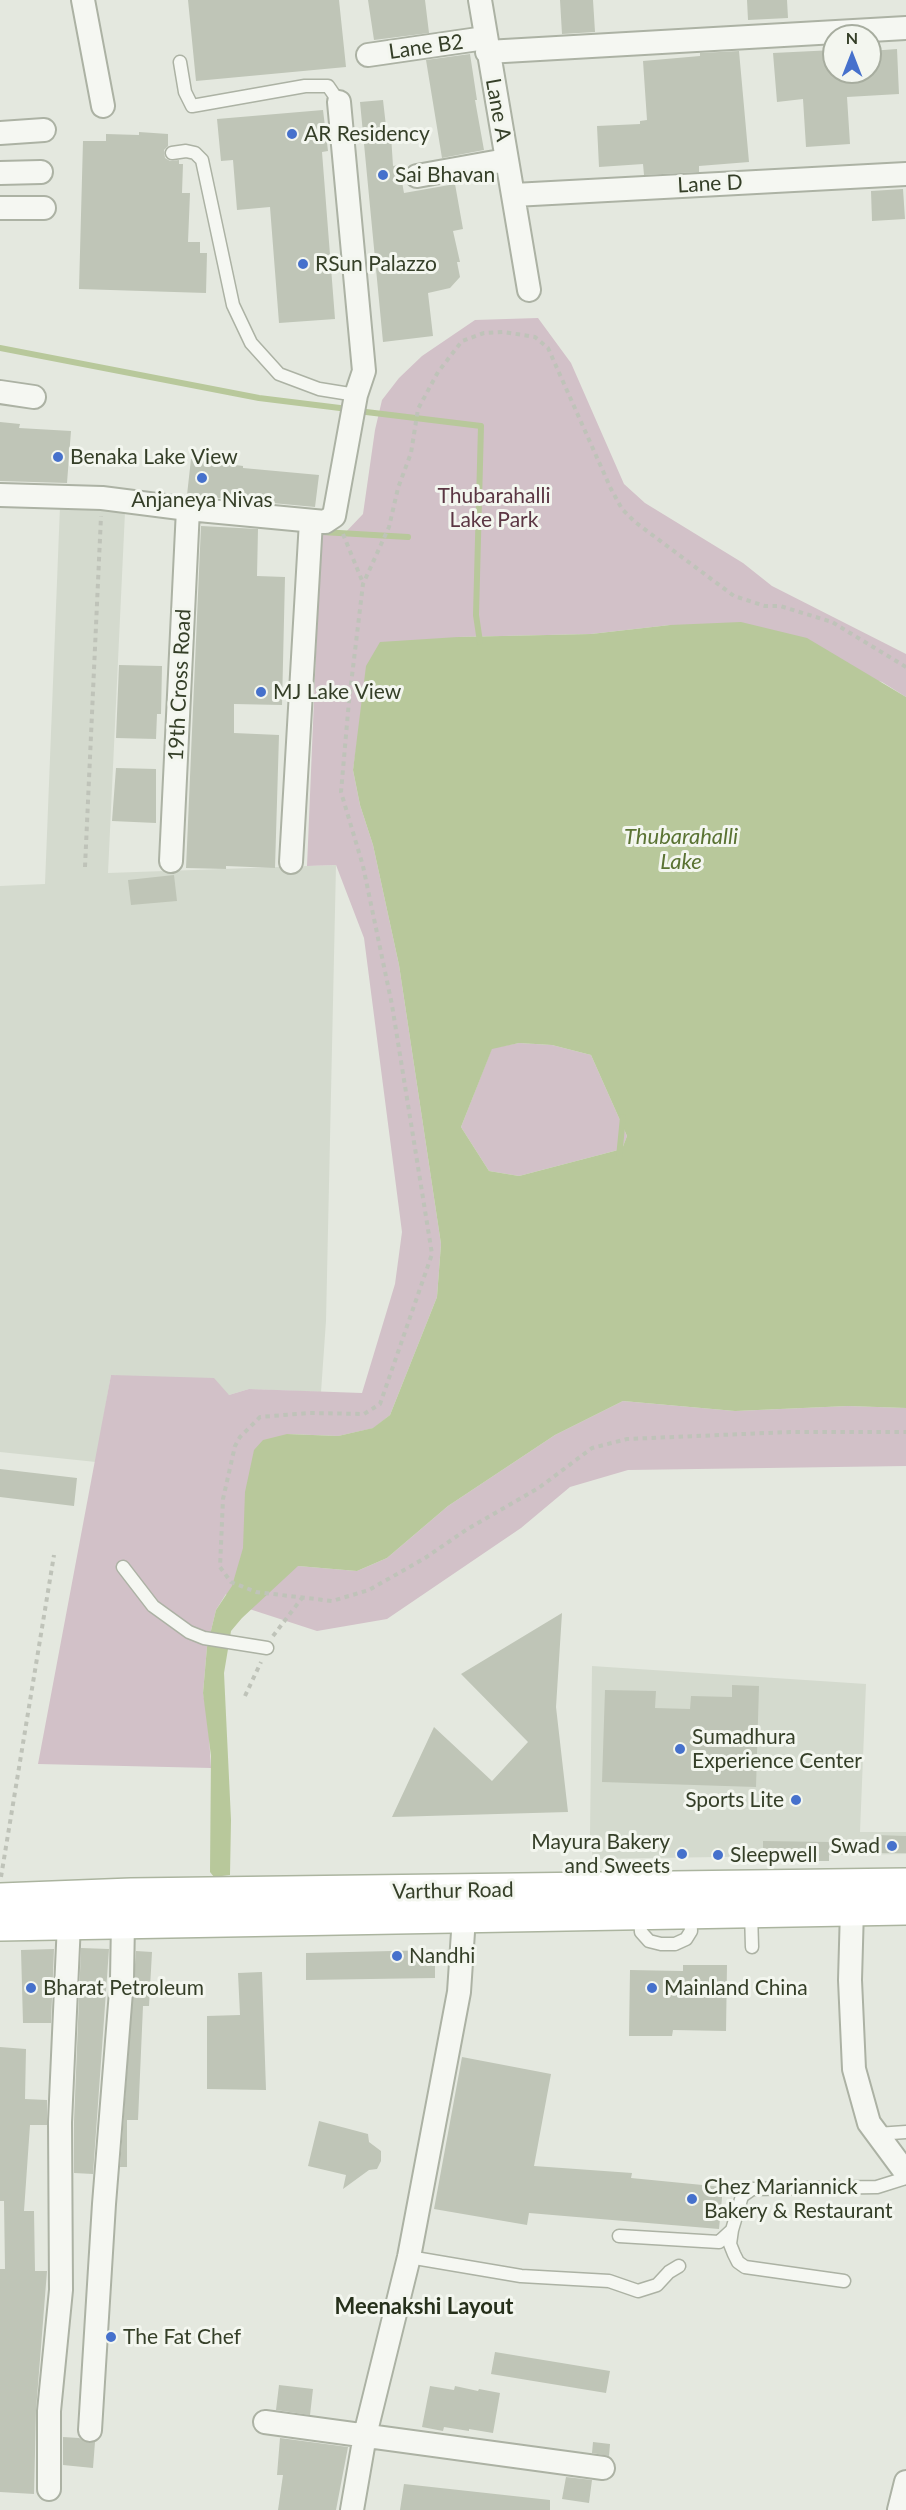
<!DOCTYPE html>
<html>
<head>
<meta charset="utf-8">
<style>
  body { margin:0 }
  #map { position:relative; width:906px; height:2510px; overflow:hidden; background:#e4e8df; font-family:Lato,sans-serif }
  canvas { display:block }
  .north { position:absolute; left:822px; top:24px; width:60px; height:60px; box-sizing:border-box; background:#f3f6ef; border:2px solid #a7ad9f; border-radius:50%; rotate:0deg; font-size:16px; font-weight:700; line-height:24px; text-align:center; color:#353f28 }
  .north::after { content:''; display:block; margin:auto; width:21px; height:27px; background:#4671cc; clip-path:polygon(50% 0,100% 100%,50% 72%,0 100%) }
</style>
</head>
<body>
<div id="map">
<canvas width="906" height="2510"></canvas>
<div class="north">N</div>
</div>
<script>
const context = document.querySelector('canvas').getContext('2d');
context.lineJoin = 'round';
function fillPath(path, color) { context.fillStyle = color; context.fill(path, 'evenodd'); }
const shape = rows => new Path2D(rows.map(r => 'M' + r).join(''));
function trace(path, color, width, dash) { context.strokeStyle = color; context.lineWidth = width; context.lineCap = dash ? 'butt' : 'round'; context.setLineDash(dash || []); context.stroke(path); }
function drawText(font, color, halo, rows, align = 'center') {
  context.font = font + ' Lato,sans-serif'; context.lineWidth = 6; context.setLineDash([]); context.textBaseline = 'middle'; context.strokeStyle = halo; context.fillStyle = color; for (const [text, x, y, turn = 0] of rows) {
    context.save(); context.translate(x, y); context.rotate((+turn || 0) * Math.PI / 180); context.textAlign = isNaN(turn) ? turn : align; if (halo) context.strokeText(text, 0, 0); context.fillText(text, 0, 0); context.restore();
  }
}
fillPath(shape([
  [60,506,125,512,108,873,336,865,326,1321,321,1392,249,1389,229,1395,111,1375,96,1462,0,1452,0,886,45,884],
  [592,1666,866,1684,860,1832,906,1832,906,1854,593,1859,590,1836]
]), '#d4dace');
fillPath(shape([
  [538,318,571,363,624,484,645,503,743,563,772,586,906,654,906,697,882,682,670,625,591,634,458,637,360,723,353,770,360,805,373,845,399,965,441,1244,437,1297,390,1415,374,1428,338,1436,287,1434,298,1566,357,1571,387,1558,448,1506,555,1435,623,1401,735,1411,848,1406,906,1408,906,1466,628,1470,570,1487,521,1528,387,1619,317,1631,237,1605,226,1594,216,1610,207,1647,203,1693,208,1719,211,1768,38,1764,111,1375,214,1378,229,1395,249,1389,362,1393,395,1284,402,1232,364,938,336,865,307,866,321,534,343,535,363,514,375,430,382,400,399,378,422,356,475,320],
  [519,1043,552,1045,591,1055,627,1136,622,1149,519,1176,489,1171,461,1127,492,1048]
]), '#d2c1c8');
fillPath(shape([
  [741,622,807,638,906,697,906,1408,848,1406,735,1411,623,1401,555,1435,448,1506,387,1558,357,1571,298,1566,242,1618,231,1631,224,1673,231,1820,230,1875,214,1877,210,1872,211,1756,203,1693,207,1647,216,1610,232,1586,243,1548,245,1492,254,1450,263,1440,287,1434,338,1436,373,1428,390,1415,437,1297,441,1244,399,965,373,845,360,805,353,770,366,666,380,642,458,637,591,634,670,625],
  [519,1043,552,1045,591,1055,627,1136,622,1149,519,1176,489,1171,461,1127,492,1049]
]), '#b8c89b');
trace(shape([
  [0,348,259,398,348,409],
  [358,411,481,426,476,615,480,642],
  [322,532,408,537],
  [619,1157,623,1117]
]), '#b8c89b', 6);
fillPath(shape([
  [188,0,339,0,346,67,196,81],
  [368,0,425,0,429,33,374,40],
  [560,0,593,0,595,32,562,34],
  [747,0,787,0,788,18,748,20],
  [897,49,899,94,847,97,850,144,806,147,803,99,777,102,773,53,834,50,834,72,870,72,870,51],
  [739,51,749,162,699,166,699,172,644,175,643,164,599,167,597,126,640,124,640,121,647,120,643,61,700,56,700,53],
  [470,54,477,100,475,100,484,150,442,158,426,60],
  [383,100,387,135,391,135,393,166,399,165,404,193,455,184,463,229,453,231,460,262,457,262,460,277,450,288,428,293,433,336,383,342,360,102],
  [323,110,328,151,322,152,335,319,279,323,270,207,237,210,233,160,221,161,217,119],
  [139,132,168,134,168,146,164,150,165,158,170,161,179,160,179,164,183,164,182,193,190,193,188,242,200,242,200,253,207,253,206,293,79,289,83,141,106,141,106,134,139,135],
  [903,189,905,219,872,221,871,191],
  [0,422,20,424,19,428,71,431,67,483,0,481],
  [191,459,243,466,243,468,319,475,315,507,187,495],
  [201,526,258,529,257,576,285,577,282,705,234,704,234,733,279,735,275,868,226,866,226,869,186,868],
  [119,665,162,666,161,714,157,714,156,739,116,738],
  [116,768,156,769,156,823,112,821],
  [174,875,177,901,131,905,128,880],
  [0,1469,77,1478,74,1506,0,1497],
  [562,1613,556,1707,568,1812,392,1817,434,1727,492,1781,528,1742,461,1674],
  [732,1685,759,1686,756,1787,602,1782,605,1690,656,1691,655,1708,690,1709,691,1696,732,1697],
  [876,1835,906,1836,906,1853,876,1853],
  [763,1841,829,1842,829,1861,763,1861],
  [81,1948,109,1949,93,2174,74,2173,74,2122],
  [54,1949,51,2023,23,2023,21,1950],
  [435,1950,435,1978,306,1980,306,1953],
  [136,1951,152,1952,149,2006,143,2006,138,2120,127,2120,127,2167,120,2167],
  [683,1965,727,1965,726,2031,673,2030,672,2036,629,2036,630,1970,683,1971],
  [262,1972,266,2090,207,2089,207,2016,240,2015,238,1973],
  [0,2047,26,2049,25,2099,47,2100,47,2125,30,2125,24,2211,34,2211,35,2271,47,2271,36,2410,34,2494,0,2492,0,2269,5,2269,4,2201,0,2201],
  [462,2057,551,2074,534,2166,632,2173,631,2178,723,2187,719,2229,529,2213,527,2225,434,2209],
  [319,2121,368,2134,369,2142,381,2151,381,2161,377,2169,369,2170,343,2189,346,2175,308,2166],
  [495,2352,610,2371,606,2393,491,2374],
  [279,2385,313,2389,310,2415,276,2410],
  [430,2386,454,2390,455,2386,478,2391,479,2389,500,2393,493,2433,469,2429,469,2431,444,2427,443,2431,422,2427],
  [63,2437,79,2438,89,2443,95,2442,93,2468,63,2465],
  [280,2438,348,2447,336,2510,278,2510,283,2475,277,2475],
  [593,2442,610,2444,609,2456,592,2453],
  [566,2477,592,2480,589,2503,562,2499],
  [404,2484,550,2500,550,2510,400,2510]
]), '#bfc5b7');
const service = shape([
  [180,62,185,92,192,106,305,86,328,86,339,102],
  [172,153,186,151,195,153,202,160,233,305,251,343,279,374,319,389,356,395],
  [123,1567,153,1606,189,1632,204,1638,267,1648],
  [751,1912,752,1947],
  [640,1915,641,1932,649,1941,661,1944,675,1944,686,1939,691,1931,690,1914],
  [877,2134,906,2132],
  [732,2230,730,2244,734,2254,738,2262,745,2267,844,2281],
  [619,2236,719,2242,732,2230,742,2196,752,2189,877,2187,906,2178],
  [409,2257,521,2276,609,2281,638,2291,657,2285,669,2272,679,2266]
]);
const minor = shape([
  [83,0,103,106],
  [480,0,529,290],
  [487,52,906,28],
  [368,55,485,38],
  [0,133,44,130],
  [0,173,41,172],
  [417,176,506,160],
  [514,195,906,174],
  [0,208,44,208],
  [0,392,34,397],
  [0,495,102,498,188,509,325,522,334,516,356,395,364,371,339,102],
  [171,861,188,509],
  [291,862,311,521],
  [852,1909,850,1980,854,2069,869,2123,906,2173],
  [265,2422,603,2468],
  [90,2430,104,2204,122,1979,123,1922],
  [49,2489,49,2411,61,2290,60,2122,69,1923],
  [352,2510,365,2435,409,2257,459,1992,465,1902],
  [899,2510,906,2482]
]);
const primary = shape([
  [0,1900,131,1895,906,1885],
  [0,1924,906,1908]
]);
trace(service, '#acb2a4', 15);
trace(minor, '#acb2a4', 26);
trace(primary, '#abb49f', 36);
trace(shape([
  [343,534,363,583],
  [906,667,832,622,780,606,765,606,734,596,635,522,622,509,611,489,548,348,535,337,504,332,484,333,462,341,438,372,418,409,411,453,398,488,389,527,363,584,349,701,341,792,363,866,392,1005,432,1254,380,1404,364,1414,309,1413,260,1417,240,1437,235,1446,223,1499,220,1567,231,1582,256,1592,332,1601,369,1590,425,1558,466,1530,540,1487,592,1448,627,1439,790,1432,906,1432],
  [85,867,101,516],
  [273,1636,302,1598],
  [245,1696,261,1662],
  [1,1877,54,1555]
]), '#bfc3b9', 4, [4.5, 4.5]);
trace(service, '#f5f7f2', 12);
trace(minor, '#f5f7f2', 22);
trace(primary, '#fff', 33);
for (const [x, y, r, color] of [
  [292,134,6,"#4671cc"],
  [383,175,6,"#4671cc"],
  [303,264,6,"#4671cc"],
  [58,457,6,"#4671cc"],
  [202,478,6,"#4671cc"],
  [261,692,6,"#4671cc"],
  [680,1749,6,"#4671cc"],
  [796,1800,6,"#4671cc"],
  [892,1846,6,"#4671cc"],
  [682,1854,6,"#4671cc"],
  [718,1855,6,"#4671cc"],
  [397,1956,6,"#4671cc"],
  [31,1988,6,"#4671cc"],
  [652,1988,6,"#4671cc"],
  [692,2199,6,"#4671cc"],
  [111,2337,6,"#4671cc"]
]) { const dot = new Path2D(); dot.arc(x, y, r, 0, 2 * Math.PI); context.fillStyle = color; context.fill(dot); trace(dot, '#f3f6ef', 2); }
drawText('21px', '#353f28', '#f3f6ef', [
  ["Lane B2",426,47,-8],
  ["Lane A",498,110,80],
  ["Lane D",710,184,-3],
  ["19th Cross Road",180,685,-87],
  ["Varthur Road",453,1891,-1]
]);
drawText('21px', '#353f28', '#f3f6ef', [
  ["AR Residency",304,134],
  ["Sai Bhavan",395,175],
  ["RSun Palazzo",315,264],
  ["Benaka Lake View",70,457],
  ["Anjaneya Nivas",202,500,"center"],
  ["MJ Lake View",273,692],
  ["Sumadhura",692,1737],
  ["Experience Center",692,1761],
  ["Sports Lite",784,1800,"right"],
  ["Mayura Bakery",670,1842,"right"],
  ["and Sweets",670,1866,"right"],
  ["Swad",880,1846,"right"],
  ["Sleepwell",730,1855],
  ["Nandhi",409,1956],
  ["Bharat Petroleum",43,1988],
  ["Mainland China",664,1988],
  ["Chez Mariannick",704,2187],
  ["Bakery & Restaurant",704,2211],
  ["The Fat Chef",123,2337]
], 'left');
drawText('21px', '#5b3643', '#f3f6ef', [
  ["Thubarahalli",494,496],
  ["Lake Park",494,520]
]);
drawText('italic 22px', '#5a7333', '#f3f6ef', [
  ["Thubarahalli",681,837],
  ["Lake",681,862]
]);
drawText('bold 22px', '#26301b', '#f3f6ef', [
  ["Meenakshi Layout",424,2307]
]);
</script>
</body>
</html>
